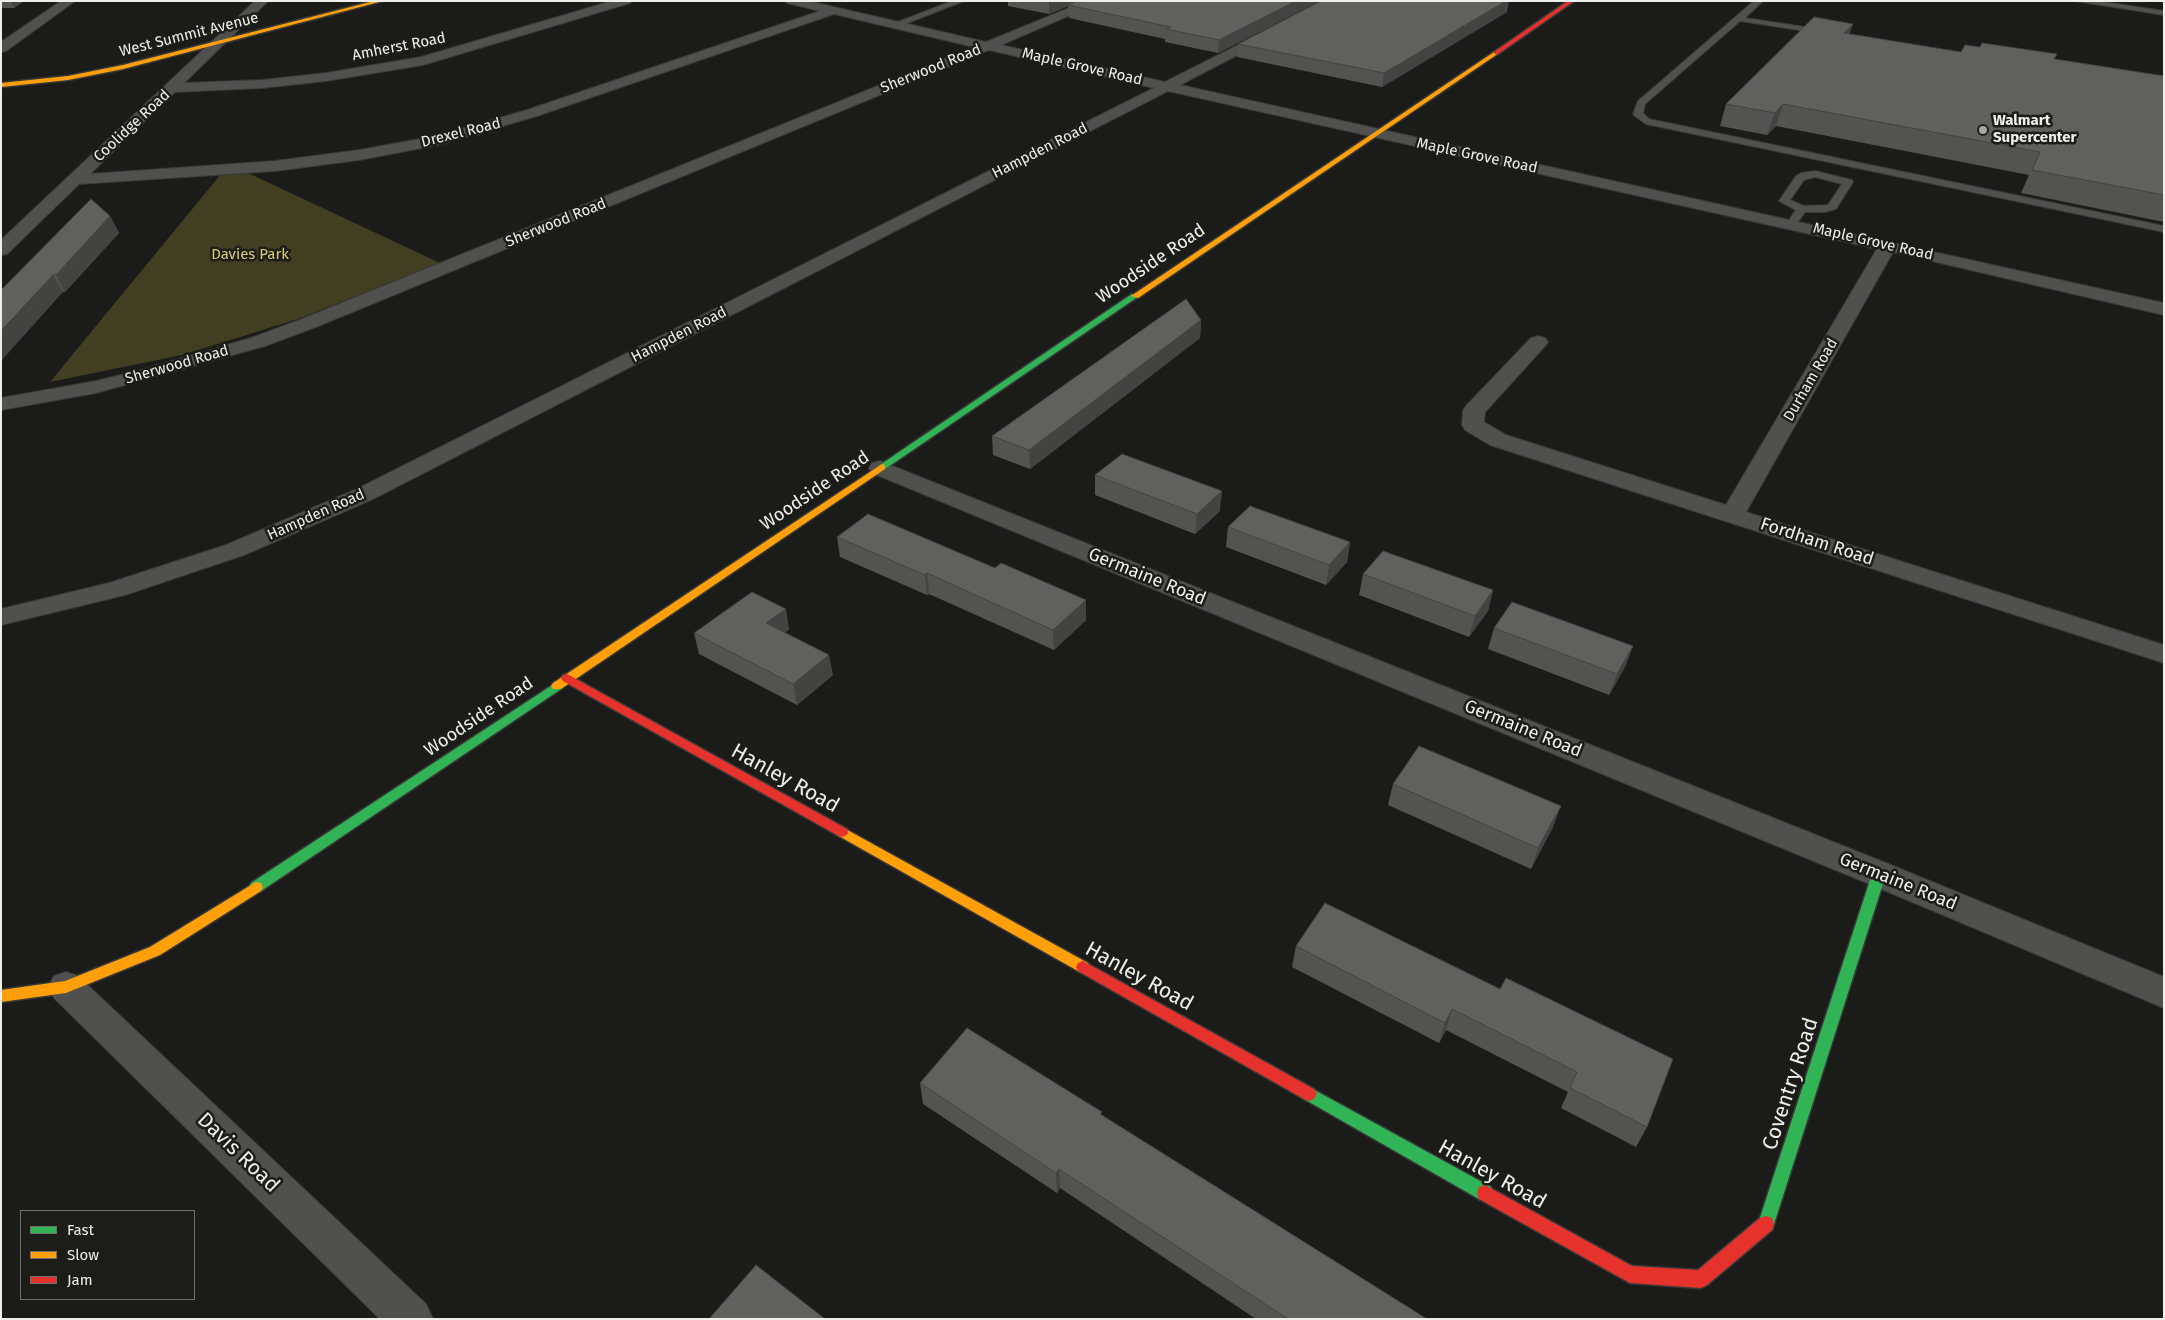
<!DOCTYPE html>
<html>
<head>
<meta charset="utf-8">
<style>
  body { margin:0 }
  #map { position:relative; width:2165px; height:1320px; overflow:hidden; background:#1b1b19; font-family:"Fira Sans",sans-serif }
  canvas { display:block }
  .frame { position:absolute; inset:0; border:2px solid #efefed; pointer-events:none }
  .legend { position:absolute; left:20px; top:1210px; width:175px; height:90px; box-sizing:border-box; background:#1c1c18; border:1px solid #70706d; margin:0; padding:6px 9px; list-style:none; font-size:15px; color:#efefed }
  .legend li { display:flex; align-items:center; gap:10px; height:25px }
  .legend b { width:25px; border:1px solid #70706d }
</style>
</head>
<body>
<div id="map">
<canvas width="2165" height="1320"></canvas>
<div class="frame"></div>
<ul class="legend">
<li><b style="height:6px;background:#30b455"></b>Fast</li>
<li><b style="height:6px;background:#ff9f0a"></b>Slow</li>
<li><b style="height:6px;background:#e5322d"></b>Jam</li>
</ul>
</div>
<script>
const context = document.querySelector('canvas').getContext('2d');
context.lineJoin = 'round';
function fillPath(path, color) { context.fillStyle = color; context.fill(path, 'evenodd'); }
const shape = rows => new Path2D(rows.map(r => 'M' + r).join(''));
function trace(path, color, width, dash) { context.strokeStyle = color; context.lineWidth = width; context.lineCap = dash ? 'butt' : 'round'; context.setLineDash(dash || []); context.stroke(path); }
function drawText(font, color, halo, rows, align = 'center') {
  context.font = font + ' "Fira Sans",sans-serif'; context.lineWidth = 5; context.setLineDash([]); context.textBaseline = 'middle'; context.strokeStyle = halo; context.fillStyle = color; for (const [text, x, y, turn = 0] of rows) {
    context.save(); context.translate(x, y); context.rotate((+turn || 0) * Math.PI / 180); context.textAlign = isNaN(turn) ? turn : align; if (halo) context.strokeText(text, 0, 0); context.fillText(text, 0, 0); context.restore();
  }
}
fillPath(shape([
  [248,173,440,263,298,319,182,355,50,382,221,174]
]), '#413e22');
const lane = shape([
  [952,1,964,1,897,27,890,25,952,1],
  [1754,1,1763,1,1745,18,1825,30,1829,32,1825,34,1740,21,1645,104,1643,113,1649,119,2164,226,2164,232,1646,124,1635,116,1633,114,1638,101,1754,1],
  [2075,1,2097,1,2164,11,2164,15,2075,1],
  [1815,171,1852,180,1853,182,1836,209,1825,212,1805,212,1795,226,1787,226,1786,224,1796,210,1779,201,1796,176,1801,173,1815,171],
  [1815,177,1842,184,1828,205,1804,206,1790,200,1804,180,1815,177]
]);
const street = shape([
  [61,1,75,1,6,51,1,52,1,42,61,1],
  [255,1,268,1,184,83,262,80,326,73,421,57,612,1,632,1,630,3,423,65,326,81,262,88,175,92,90,174,275,161,359,150,436,136,527,110,820,11,787,3,785,1,808,1,986,42,1086,1,1103,1,1001,45,1165,82,1325,1,1341,1,1180,85,2164,303,2164,315,1893,252,1746,512,2164,645,2164,663,1490,445,1465,430,1462,425,1463,411,1466,406,1531,338,1538,336,1545,338,1548,342,1545,346,1485,412,1484,422,1506,435,1726,505,1877,249,1168,91,373,499,244,555,125,595,1,625,1,609,109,583,226,545,357,489,1154,88,989,50,316,327,265,346,96,393,1,410,1,398,96,381,137,371,251,338,302,319,974,47,834,14,537,116,438,145,359,160,275,171,79,184,7,254,1,255,1,240,255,1],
  [880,461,1891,865,2164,977,2164,1008,1867,883,872,473,869,468,872,463,880,461],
  [66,972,78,976,426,1304,433,1319,380,1319,54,998,48,987,54,976,66,972]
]);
const fast = shape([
  [1132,294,1139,296,885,469,882,470,877,467,1132,294],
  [557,682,563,686,561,689,261,891,256,892,251,891,249,887,251,883,557,682],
  [1879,869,1884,870,1886,874,1774,1224,1772,1230,1766,1232,1760,1230,1758,1224,1872,874,1874,870,1879,869],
  [1309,1087,1491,1187,1493,1193,1491,1199,1485,1201,1479,1199,1304,1099,1301,1094,1304,1089,1309,1087]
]);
const slow = shape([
  [374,1,383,1,123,69,68,80,1,87,1,83,68,76,123,65,374,1],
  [1494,52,1499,53,1138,298,1131,296,1494,52],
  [882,464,885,465,885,469,561,689,553,689,551,686,553,683,882,464],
  [842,827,1088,963,1090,967,1088,971,1083,973,1078,971,837,835,836,832,837,829,842,827],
  [256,882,261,883,263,887,261,891,160,955,66,993,1,1002,1,990,65,981,150,947,256,882]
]);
const jam = shape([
  [1568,1,1574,1,1498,54,1494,54,1494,52,1568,1],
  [567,674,847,829,848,832,847,835,842,837,837,835,563,681,561,678,563,675,567,674],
  [1083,961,1314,1089,1317,1094,1314,1099,1309,1101,1304,1099,1078,971,1076,967,1078,963,1083,961],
  [1485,1185,1632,1266,1698,1270,1760,1218,1766,1216,1772,1218,1774,1224,1772,1230,1707,1285,1701,1288,1630,1283,1479,1199,1477,1193,1479,1187,1485,1185]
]);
trace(lane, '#393937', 2);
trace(street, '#393937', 2);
trace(fast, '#393937', 3);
trace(slow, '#393937', 3);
trace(jam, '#393937', 3);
fillPath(lane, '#50504f');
fillPath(street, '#50504f');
fillPath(fast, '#30b455');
fillPath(slow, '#ff9f0a');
fillPath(jam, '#e5322d');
fillPath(shape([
  [1,1,24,1,14,8,1,8],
  [1008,1,1320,1,1218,53,1165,42,1165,39,1069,18,1068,6,1049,14,1008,6],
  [1507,12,1382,87,1237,57,1238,44],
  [1853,24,1849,34,1961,52,2055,59,2164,76,2164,222,2021,193,2029,175,1776,126,1767,135,1720,126,1726,104],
  [110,216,119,233,65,292,1,290],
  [1201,320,1200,338,1030,469,993,455,992,436],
  [1095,475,1220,511,1195,534,1095,495],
  [1228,527,1350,542,1347,562,1326,585,1226,547],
  [837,537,995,568,1086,600,1086,620,1054,650,929,594,927,595,840,557],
  [1363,574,1493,590,1488,611,1469,637,1359,595],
  [1494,628,1633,646,1625,667,1609,695,1488,649],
  [789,629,785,633,833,675,797,705,699,654,694,633],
  [1393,784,1553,827,1531,869,1388,805],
  [1296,946,1500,989,1647,1127,1636,1147,1561,1108,1568,1092,1446,1030,1439,1043,1292,967],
  [920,1083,1102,1115,1427,1319,1256,1319,1060,1188,1057,1193,923,1104]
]), '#535351');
fillPath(shape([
  [11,1,24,1,14,8],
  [1049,1,1080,1,1068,5,1068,6,1049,14],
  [1296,1,1320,1,1218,53,1219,40],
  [1506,1,1509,1,1507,12,1382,87,1384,73],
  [1853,24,1846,43,1844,33],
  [1783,104,1776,126,1767,135,1775,113],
  [110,216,119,233,65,292,56,275],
  [53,275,63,292,1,361,1,331],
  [1201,320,1200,338,1030,469,1029,450],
  [1222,491,1220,511,1195,534,1197,514],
  [1350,542,1347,562,1326,585,1329,565],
  [927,573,929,594,927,595,925,575],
  [1493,590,1488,611,1469,637,1475,616],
  [1086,600,1086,620,1054,650,1053,630],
  [786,609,789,629,770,644,766,623],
  [1633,646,1625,667,1609,695,1617,674],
  [829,655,833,675,797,705,793,684],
  [1561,806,1553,827,1531,869,1538,848],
  [1452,1009,1446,1030,1439,1043,1445,1023],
  [1059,1169,1060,1188,1057,1193,1056,1173]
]), '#434342');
const building = shape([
  [1077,1,1296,1,1219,40,1166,29,1171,27,1068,5,1077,1],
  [1321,1,1506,1,1384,73,1238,44,1321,1],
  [1814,17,1853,24,1844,33,1961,52,1965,45,1980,47,1982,43,2057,54,2054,59,2164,76,2164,195,2032,170,2040,152,1783,104,1775,113,1726,104,1814,17],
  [91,199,110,216,56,275,53,275,1,331,1,290,91,199],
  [1186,299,1201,320,1029,450,992,436,1186,299],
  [1122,454,1222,491,1197,514,1095,475,1122,454],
  [1250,506,1350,542,1329,565,1228,527,1250,506],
  [868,514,995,568,1001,563,1086,600,1053,630,927,573,925,575,837,537,868,514],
  [1383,551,1493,590,1475,616,1363,574,1383,551],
  [752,592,786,609,766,623,829,655,793,684,694,633,752,592],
  [1512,602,1633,646,1617,674,1494,628,1512,602],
  [1419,746,1561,806,1538,848,1393,784,1419,746],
  [1325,903,1500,989,1506,978,1673,1059,1647,1127,1570,1088,1577,1072,1452,1009,1445,1023,1296,946,1325,903],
  [967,1028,1102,1112,1100,1114,1427,1319,1288,1319,1059,1169,1056,1173,920,1083,967,1028],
  [756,1265,825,1319,709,1319,756,1265]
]);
fillPath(building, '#60605e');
trace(building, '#434342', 1);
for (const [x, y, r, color] of [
  [1983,130,5,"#a5a5a3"]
]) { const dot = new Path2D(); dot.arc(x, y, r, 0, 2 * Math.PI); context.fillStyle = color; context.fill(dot); trace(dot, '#1c1c18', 2); }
drawText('15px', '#efefed', '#1c1c18', [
  ["West Summit Avenue",189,35,-14],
  ["Amherst Road",399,47,-11],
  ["Maple Grove Road",1082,67,13],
  ["Sherwood Road",931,69,-22],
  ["Coolidge Road",132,126,-43],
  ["Drexel Road",461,133,-14],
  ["Hampden Road",1040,151,-27],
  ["Maple Grove Road",1477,156,12],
  ["Sherwood Road",556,223,-22],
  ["Maple Grove Road",1873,242,13],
  ["Hampden Road",679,335,-27],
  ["Sherwood Road",177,365,-16],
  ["Durham Road",1811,380,-60],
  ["Hampden Road",316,515,-24]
]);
drawText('bold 15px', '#efefed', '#1c1c18', [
  ["Walmart",1993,121],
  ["Supercenter",1993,138]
], 'left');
drawText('15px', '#d8ce77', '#1c1c18', [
  ["Davies Park",250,255]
]);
drawText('18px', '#efefed', '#1c1c18', [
  ["Woodside Road",1151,264,-34],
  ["Woodside Road",815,491,-34],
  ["Fordham Road",1817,542,18],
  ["Germaine Road",1147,577,22],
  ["Woodside Road",479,717,-34],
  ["Germaine Road",1523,729,22],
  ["Germaine Road",1898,882,22]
]);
drawText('21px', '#efefed', '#1c1c18', [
  ["Hanley Road",785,779,29],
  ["Hanley Road",1139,977,29],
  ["Coventry Road",1791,1084,-72],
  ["Davis Road",238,1153,44],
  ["Hanley Road",1492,1175,29]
]);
</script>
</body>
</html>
